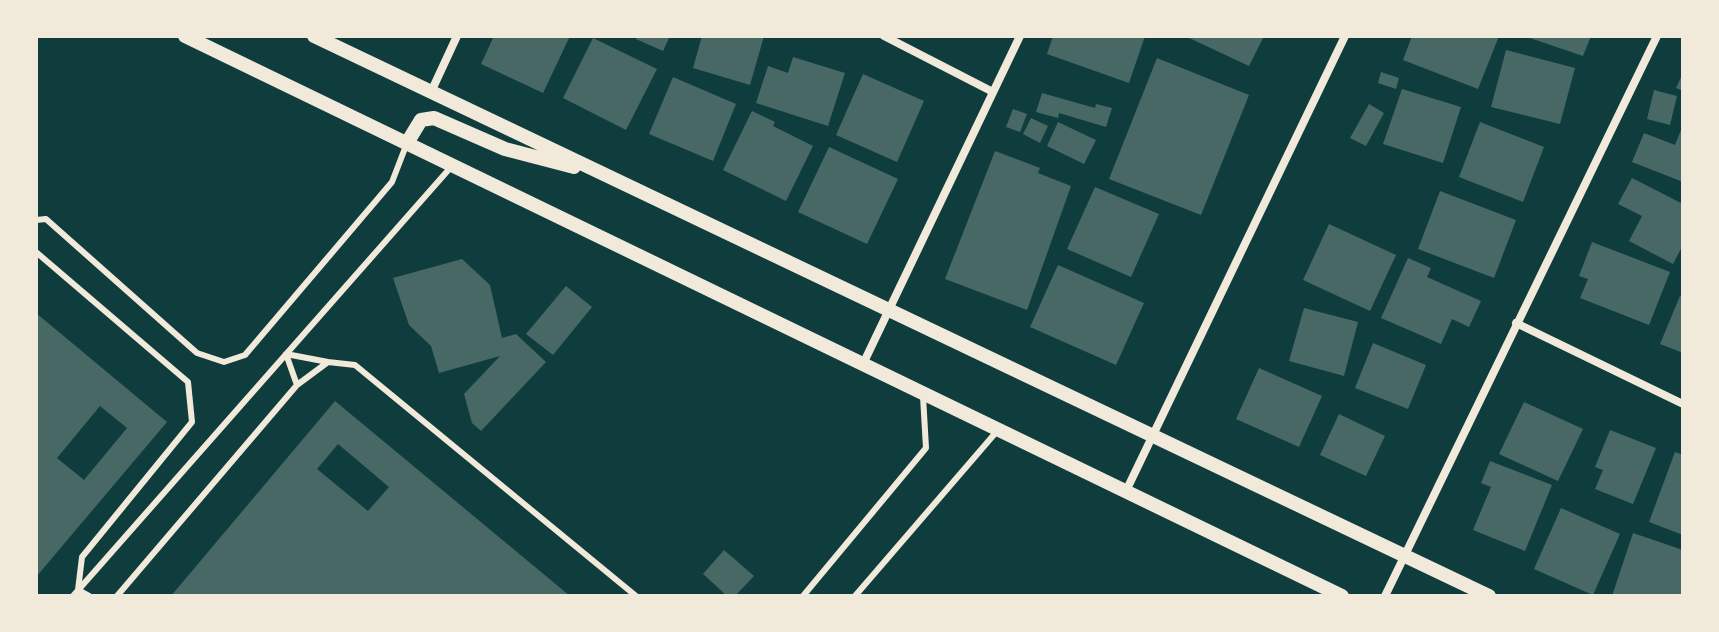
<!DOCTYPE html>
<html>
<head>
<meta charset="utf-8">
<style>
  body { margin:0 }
  #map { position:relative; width:1719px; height:632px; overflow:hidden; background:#0f3d3e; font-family:"Noto Sans",sans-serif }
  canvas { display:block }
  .frame { position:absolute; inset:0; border:38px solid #f1e9da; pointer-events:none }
</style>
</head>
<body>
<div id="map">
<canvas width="1719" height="632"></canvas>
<div class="frame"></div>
</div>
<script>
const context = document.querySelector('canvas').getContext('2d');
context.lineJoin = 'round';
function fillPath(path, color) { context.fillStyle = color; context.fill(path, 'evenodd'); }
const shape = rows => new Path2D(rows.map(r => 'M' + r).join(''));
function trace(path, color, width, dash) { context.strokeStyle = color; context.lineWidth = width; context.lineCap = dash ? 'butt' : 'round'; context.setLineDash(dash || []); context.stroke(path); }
fillPath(shape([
  [494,36,570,36,543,93,481,64],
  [638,36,670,36,663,51,636,39],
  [702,36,764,36,750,85,693,68],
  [1053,36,1145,36,1129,83,1047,54],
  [1185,36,1264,36,1249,66],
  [1412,36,1499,36,1478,89,1403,60],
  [1524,36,1591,36,1583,56],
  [593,38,657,69,626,130,563,98],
  [1506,50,1575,68,1560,124,1491,107],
  [793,57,845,73,828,126,756,103,768,66,788,73],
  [1157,58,1249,95,1201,215,1109,179],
  [1381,72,1399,78,1396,89,1378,83],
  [1683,73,1683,91,1676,88],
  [863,74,924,101,897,162,836,135],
  [673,77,736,104,713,161,649,134],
  [1402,89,1461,107,1443,163,1383,144],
  [1654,90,1677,96,1670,125,1647,119],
  [1042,93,1095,108,1096,104,1112,108,1106,127,1059,113,1058,118,1036,112],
  [1369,104,1384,113,1366,146,1350,138],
  [1013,109,1027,114,1020,132,1006,127],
  [752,111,775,122,773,126,813,146,786,201,723,170],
  [1031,118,1048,126,1040,143,1023,134],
  [1058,122,1096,140,1084,164,1047,146],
  [1480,122,1544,147,1523,202,1459,177],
  [1683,125,1683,182,1632,162,1644,133,1675,145],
  [829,147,898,179,867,244,798,212],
  [995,151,1040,168,1038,173,1071,186,1027,310,945,279],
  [1632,178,1683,204,1683,245,1673,264,1629,241,1642,216,1618,204],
  [1095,187,1159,214,1131,277,1067,249],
  [1440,191,1516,220,1494,278,1418,249],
  [1329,224,1396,255,1370,311,1303,280],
  [1592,242,1670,272,1649,325,1580,298,1588,279,1579,276],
  [1408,258,1431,268,1427,277,1481,301,1469,327,1452,319,1441,344,1381,318],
  [462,259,490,285,502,338,516,334,546,362,481,431,472,423,464,394,500,356,439,373,431,346,409,325,393,278],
  [1058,265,1144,303,1116,365,1030,327],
  [566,286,592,307,553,355,526,334],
  [1680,296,1683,298,1683,353,1660,344],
  [1304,308,1358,322,1344,376,1289,361],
  [36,313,167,422,36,577],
  [100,406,127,428,84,480,57,458],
  [1373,343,1426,365,1408,409,1355,388],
  [1259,368,1322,396,1299,447,1236,419],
  [335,401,570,596,171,596],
  [338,444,389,487,368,511,317,469],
  [1524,402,1583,429,1558,481,1499,454],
  [1339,414,1385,436,1366,476,1320,455],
  [1610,430,1656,448,1633,504,1595,489,1603,470,1595,467],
  [1675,452,1683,455,1683,535,1649,522],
  [1490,461,1552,485,1525,551,1473,530,1491,487,1481,483],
  [1561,508,1620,534,1593,595,1534,569],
  [1633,533,1683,550,1683,596,1612,596],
  [724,550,754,576,735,596,727,596,703,574]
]), '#486865');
trace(shape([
  [36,220,46,219,197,353,224,362,245,355,392,182,407,143],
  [36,252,188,382,192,422,82,557,78,590,89,596],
  [297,385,286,354,328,362],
  [73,596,451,167],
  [117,596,297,385,328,362,355,365,636,596],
  [803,596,926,448,923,396],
  [855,596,998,430]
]), '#f1e9da', 6);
trace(shape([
  [884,36,993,92],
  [431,92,457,36],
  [1516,323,1683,404],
  [863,364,1020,36],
  [1126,491,1345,36],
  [1385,596,1657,36]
]), '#f1e9da', 8);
trace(shape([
  [185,36,1342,596],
  [314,36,1489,596],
  [407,143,421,120,434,118,505,149,574,167]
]), '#f1e9da', 14);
</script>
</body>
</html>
